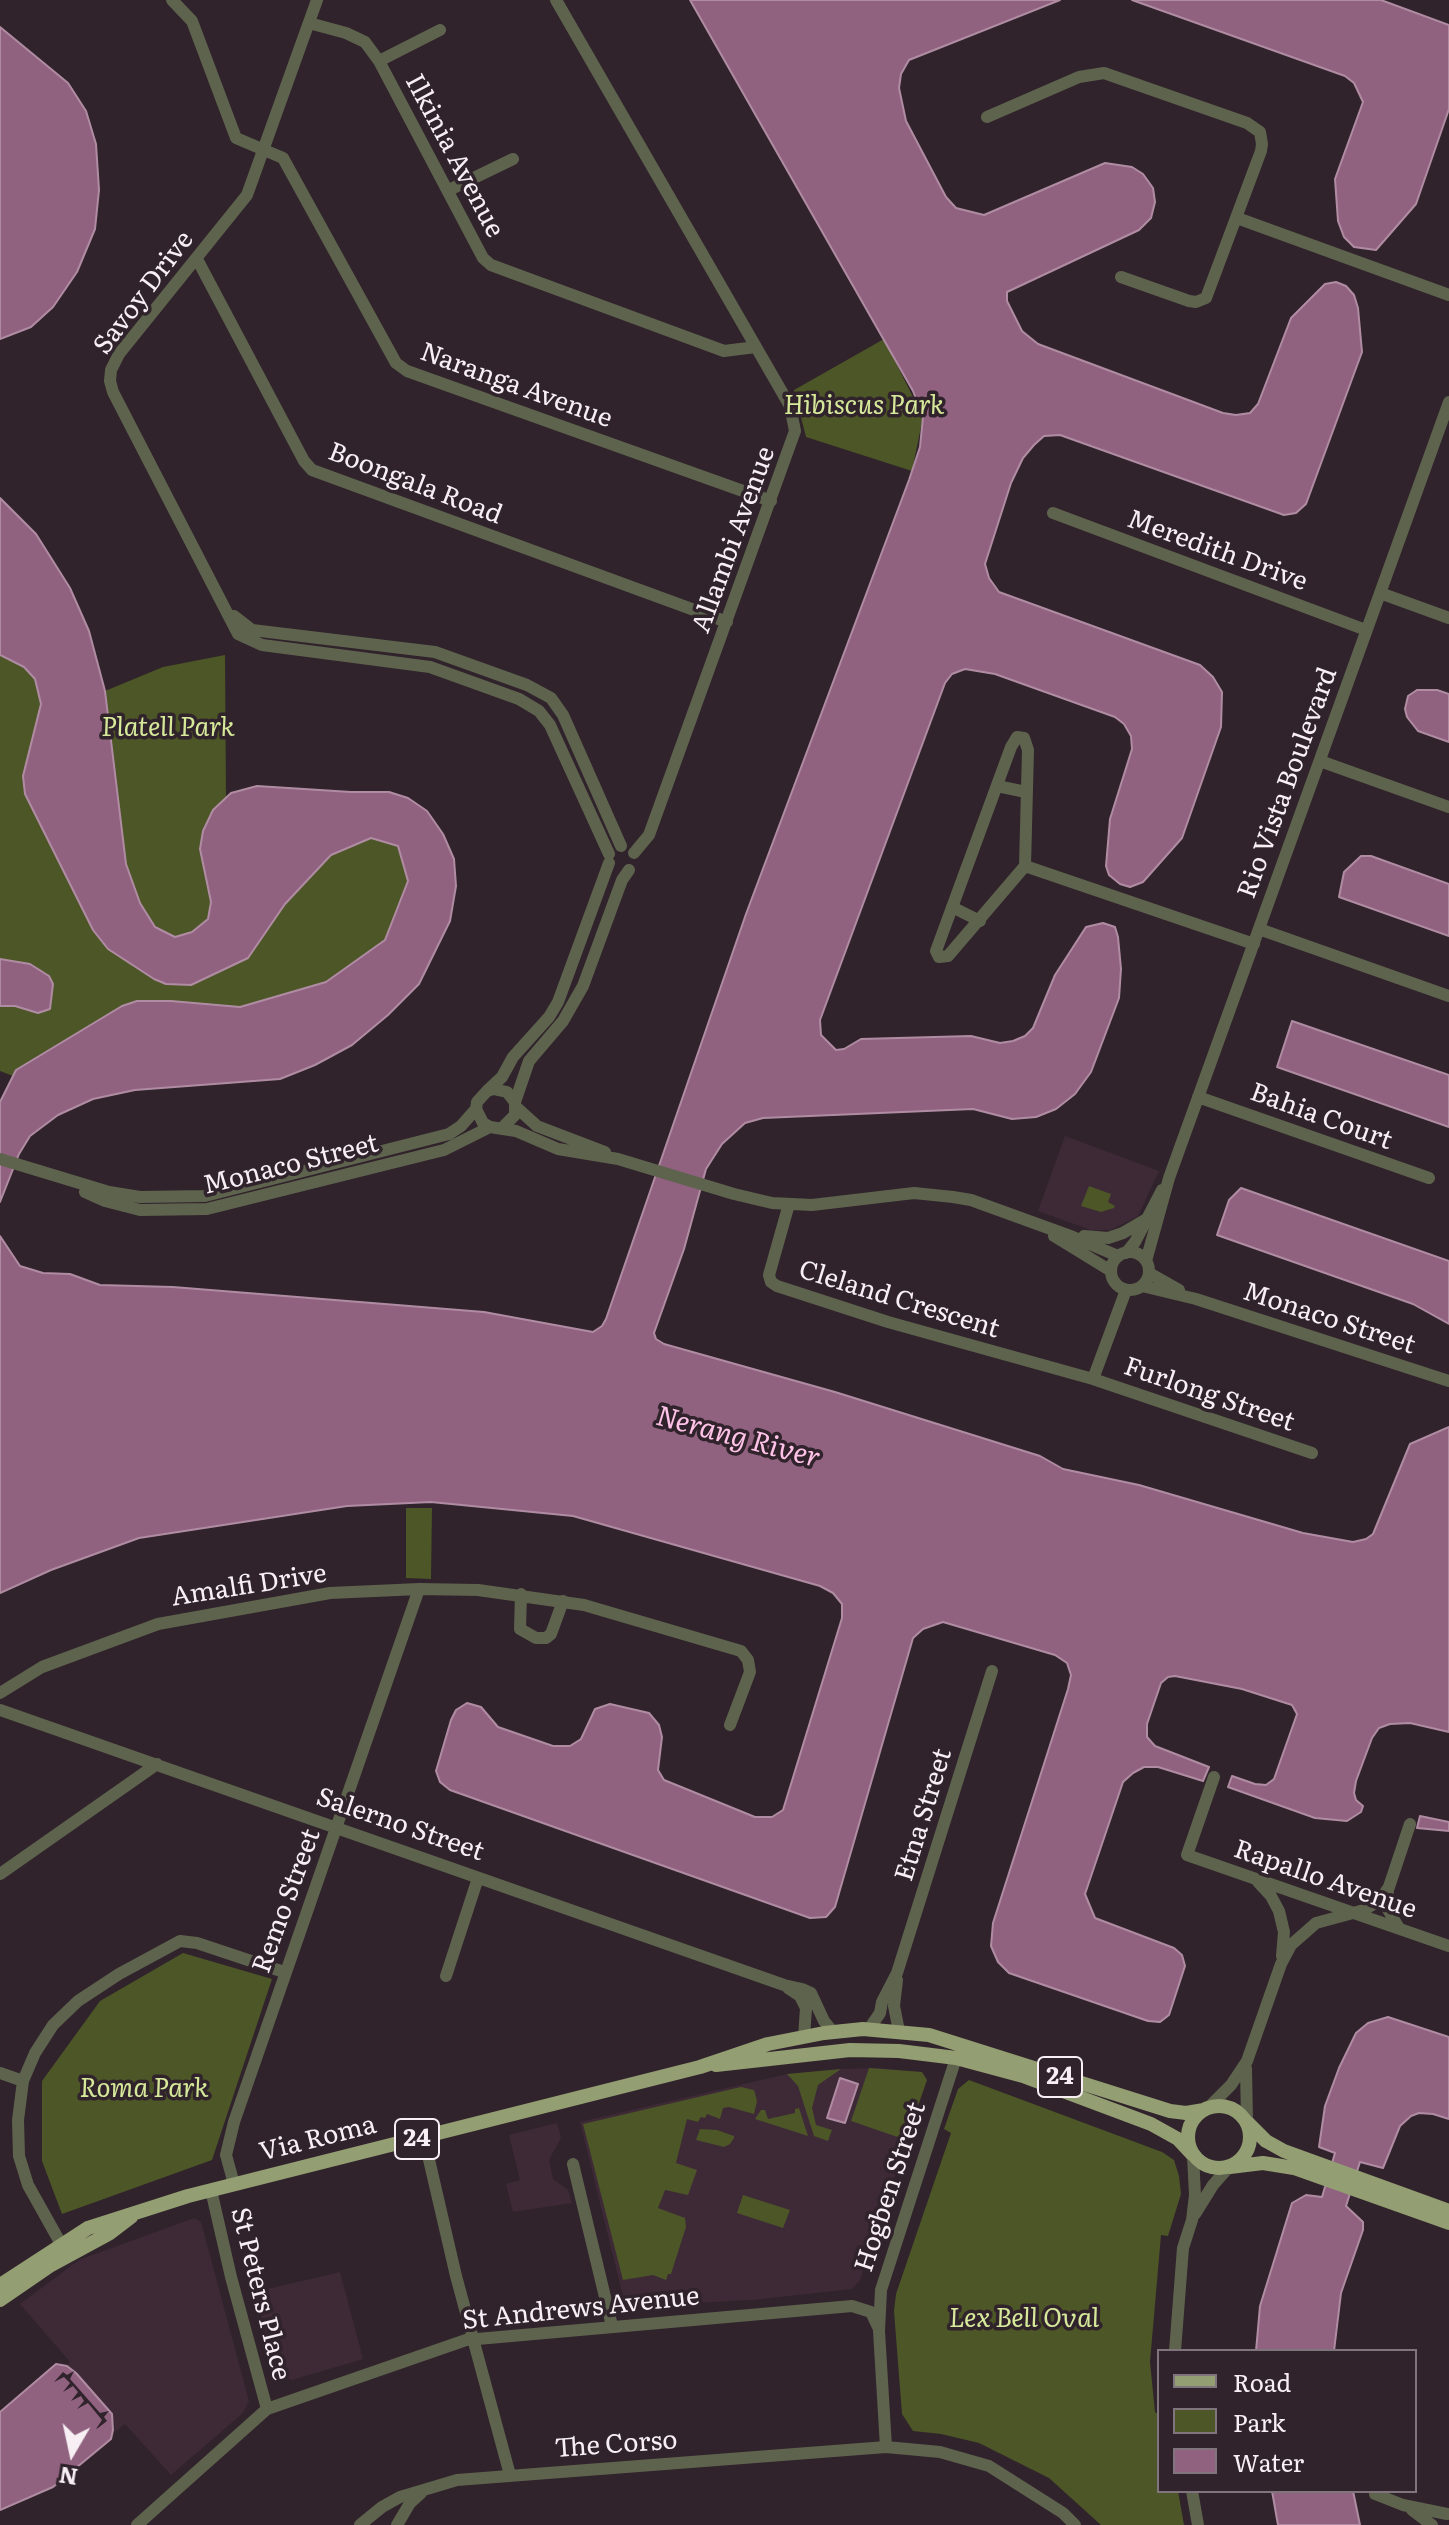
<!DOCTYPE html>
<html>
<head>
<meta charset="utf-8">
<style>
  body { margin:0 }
  #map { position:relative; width:1449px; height:2525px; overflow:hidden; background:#30232b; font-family:Literata,serif }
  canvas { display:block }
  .legend { position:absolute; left:1157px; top:2349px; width:260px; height:144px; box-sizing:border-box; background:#30232b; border:2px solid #80757c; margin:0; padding:10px 14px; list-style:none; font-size:24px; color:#f8eff5 }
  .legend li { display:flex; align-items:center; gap:16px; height:40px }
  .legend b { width:40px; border:2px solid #80757c }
  .north { position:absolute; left:32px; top:2413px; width:80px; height:80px; -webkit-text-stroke:6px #30232b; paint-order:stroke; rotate:189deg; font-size:22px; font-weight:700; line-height:32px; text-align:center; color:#f8eff5 }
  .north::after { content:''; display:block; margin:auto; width:28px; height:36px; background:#f8eff5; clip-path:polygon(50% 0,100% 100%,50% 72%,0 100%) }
</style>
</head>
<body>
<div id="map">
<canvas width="1449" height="2525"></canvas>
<ul class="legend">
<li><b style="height:10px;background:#939e72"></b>Road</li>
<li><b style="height:22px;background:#4c5627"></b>Park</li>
<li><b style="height:22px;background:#916280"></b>Water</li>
</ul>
<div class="north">N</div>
</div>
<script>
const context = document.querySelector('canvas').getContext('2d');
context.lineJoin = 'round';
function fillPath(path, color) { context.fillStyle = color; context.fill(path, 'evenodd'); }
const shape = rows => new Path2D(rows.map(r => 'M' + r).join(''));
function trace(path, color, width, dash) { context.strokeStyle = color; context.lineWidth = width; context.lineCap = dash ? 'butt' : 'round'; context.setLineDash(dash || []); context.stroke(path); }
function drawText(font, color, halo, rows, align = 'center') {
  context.font = font + ' Literata,serif'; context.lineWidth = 7; context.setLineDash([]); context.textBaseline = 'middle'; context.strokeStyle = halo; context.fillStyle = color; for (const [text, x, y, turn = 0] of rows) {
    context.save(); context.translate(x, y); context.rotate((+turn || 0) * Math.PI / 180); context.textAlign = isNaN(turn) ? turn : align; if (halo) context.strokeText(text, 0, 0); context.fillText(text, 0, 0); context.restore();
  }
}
fillPath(shape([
  [1065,1136,1159,1171,1138,1216,1110,1230,1091,1230,1038,1211],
  [878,2068,922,2072,927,2080,860,2280,852,2289,752,2300,633,2306,624,2300,580,2122,787,2074,841,2069],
  [557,2123,561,2138,549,2160,553,2179,568,2190,572,2203,513,2212,506,2184,520,2180,509,2135],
  [194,2218,201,2222,249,2401,243,2413,171,2475,125,2424,115,2432,114,2422,67,2366,70,2362,20,2304,79,2260],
  [340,2272,363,2359,292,2380,275,2373,255,2292]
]), '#3e2a37');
fillPath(shape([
  [884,339,923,417,912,471,806,437,794,390],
  [0,655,24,667,35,679,41,704,23,776,25,794,93,930,248,958,285,904,331,855,371,837,398,846,408,881,385,940,326,982,240,1007,171,1001,137,1001,122,1006,16,1070,13,1076,0,1071],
  [225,655,226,798,213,810,206,880,211,902,208,919,192,932,175,937,155,927,140,903,126,864,105,691,163,667],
  [1089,1186,1111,1194,1108,1202,1115,1206,1114,1208,1101,1212,1081,1206],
  [406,1508,432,1508,431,1579,406,1578],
  [183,1953,272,1979,212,2160,62,2214,42,2161,42,2081,100,2001],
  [869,2068,922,2072,927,2080,906,2140,851,2121],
  [841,2069,818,2085,812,2108,816,2125,832,2130,828,2141,814,2136,798,2086,787,2074],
  [969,2080,1162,2152,1174,2160,1179,2176,1181,2194,1168,2236,1161,2235,1150,2362,1155,2412,1159,2415,1159,2491,1178,2491,1184,2525,1101,2525,1049,2478,979,2443,941,2434,913,2431,902,2414,894,2311,896,2294,951,2133,944,2129,958,2089],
  [741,2087,754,2090,755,2093,757,2101,754,2114,729,2107,723,2108,720,2119,707,2114,705,2118,701,2117,698,2122,687,2119,676,2163,697,2170,688,2195,665,2190,658,2208,685,2218,686,2227,671,2274,668,2274,666,2280,653,2275,623,2280,583,2124],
  [799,2108,808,2136,755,2119,761,2110,765,2110,768,2119,795,2113,795,2109],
  [700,2129,717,2130,734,2136,734,2138,730,2144,724,2147,696,2140],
  [743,2195,790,2210,783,2228,737,2213]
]), '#4c5627');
const water = shape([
  [690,0,1060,0,909,60,901,74,899,88,906,121,946,197,956,208,984,215,1105,163,1132,167,1143,174,1153,188,1155,202,1151,218,1139,230,1007,292,1007,301,1022,331,1038,344,1223,413,1236,415,1250,413,1258,404,1291,318,1325,284,1336,282,1346,286,1354,295,1358,308,1362,352,1306,504,1296,513,1284,515,1060,435,1044,436,1034,445,1023,458,1011,483,985,564,989,578,999,592,1200,665,1213,677,1222,692,1221,727,1182,838,1143,882,1130,887,1120,884,1109,875,1106,866,1110,819,1132,749,1131,736,1124,724,1115,717,995,674,965,669,952,674,945,683,820,1020,821,1035,836,1050,844,1049,861,1039,971,1036,1000,1043,1013,1041,1025,1036,1033,1028,1055,975,1086,927,1103,923,1115,927,1118,937,1121,969,1119,998,1091,1072,1075,1094,1056,1109,1036,1117,1012,1119,973,1109,763,1118,745,1123,722,1144,706,1169,684,1249,654,1333,656,1339,664,1344,835,1392,1040,1456,1063,1469,1139,1485,1303,1533,1353,1542,1366,1539,1373,1534,1410,1444,1449,1427,1449,1732,1410,1723,1390,1724,1379,1728,1372,1738,1356,1781,1354,1793,1356,1800,1363,1806,1361,1812,1347,1821,1315,1818,1228,1787,1232,1776,1255,1784,1266,1785,1274,1779,1297,1714,1292,1705,1242,1689,1175,1676,1168,1677,1161,1683,1147,1724,1147,1737,1155,1746,1209,1767,1203,1781,1158,1767,1144,1767,1133,1773,1123,1782,1085,1894,1095,1918,1174,1948,1182,1955,1185,1966,1169,2015,1160,2022,1148,2021,1009,1973,998,1962,991,1946,993,1923,1068,1689,1071,1675,1067,1663,1055,1655,943,1622,923,1629,913,1638,835,1907,826,1917,810,1918,450,1790,440,1782,436,1771,451,1720,456,1710,467,1703,481,1707,498,1727,553,1746,570,1746,581,1739,595,1709,610,1704,649,1713,659,1725,662,1737,658,1770,664,1780,755,1817,772,1817,783,1810,842,1618,842,1604,833,1593,820,1586,573,1516,431,1502,347,1506,139,1538,51,1570,0,1593,0,1236,20,1266,43,1273,70,1274,100,1285,173,1287,484,1312,593,1332,602,1326,606,1319,746,914,909,480,920,447,923,417,913,391,690,0],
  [1132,0,1381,0,1449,25,1449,109,1416,204,1376,250,1354,247,1344,237,1338,221,1335,179,1363,102,1354,83,1345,76,1132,0],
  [0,27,68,83,86,111,96,144,99,190,95,229,77,272,53,307,31,327,0,339,0,27],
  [0,498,36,534,70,588,89,631,105,691,126,864,140,903,155,927,175,937,192,932,208,919,211,902,200,849,203,831,213,810,231,793,257,786,351,792,389,792,408,798,427,811,443,834,454,859,456,886,450,921,419,984,388,1015,352,1045,315,1065,280,1079,135,1090,93,1099,58,1115,30,1136,19,1154,0,1202,0,1102,16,1070,122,1006,137,1001,171,1001,240,1007,326,982,385,940,408,881,398,846,371,838,331,855,285,904,248,958,191,985,166,984,154,979,108,949,93,930,25,794,23,776,41,704,35,679,24,667,0,655,0,498],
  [1417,690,1437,690,1449,694,1449,742,1418,731,1407,717,1405,709,1408,696,1417,690],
  [1361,856,1371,856,1449,884,1449,936,1339,897,1344,872,1361,856],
  [0,959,30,964,49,976,53,984,50,1009,38,1013,15,1006,0,1006,0,959],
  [1292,1021,1449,1075,1449,1127,1277,1067,1292,1021],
  [1241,1188,1449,1261,1449,1324,1413,1304,1217,1235,1229,1200,1241,1188],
  [1420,1816,1449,1822,1449,1831,1417,1828,1420,1816],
  [1388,2017,1449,2037,1449,2119,1433,2114,1419,2113,1411,2116,1400,2126,1383,2168,1360,2162,1346,2206,1363,2222,1363,2230,1341,2293,1334,2351,1256,2351,1260,2306,1292,2203,1306,2195,1322,2197,1335,2153,1319,2147,1325,2106,1339,2068,1356,2033,1368,2023,1388,2017],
  [840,2078,858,2084,845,2123,827,2118,840,2078],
  [56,2364,67,2366,76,2373,112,2414,113,2430,111,2439,53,2487,0,2510,0,2412,56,2364],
  [1272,2491,1353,2491,1360,2525,1278,2525,1272,2491]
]);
fillPath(water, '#916280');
trace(water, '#b08ca3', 2);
fillPath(shape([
  [74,2371,70,2379,100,2413,109,2411,104,2417,107,2421,98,2428,96,2429,102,2420,88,2403,77,2409,84,2401,81,2396,71,2401,78,2392,73,2386,63,2392,70,2383,64,2377,54,2382,63,2372,67,2375]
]), '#30232b');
trace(shape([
  [172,0,192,21,236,138,283,158,396,363,407,371,771,501],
  [317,0,247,195,119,354,111,370,110,381,113,392,238,634,262,645,430,667,519,699,539,711,550,725,609,854],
  [556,0,790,406,795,431,649,835,634,853],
  [309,23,346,33,365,42,379,61,483,258,491,265,724,351,756,347],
  [379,61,440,30],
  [987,117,1079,77,1104,73,1247,123,1260,132,1262,144,1261,151,1206,298,1196,302,1189,301,1121,277],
  [449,190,513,159],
  [1237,218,1449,295],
  [197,259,304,461,312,470,727,622],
  [1053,513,1366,630],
  [1380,593,1449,618],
  [234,616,252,630,435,652,527,685,551,698,563,715,621,846],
  [1017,737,1024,738,1028,750,1025,866,948,956,939,957,936,951,1011,747,1017,737],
  [1320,761,1449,807],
  [997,786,1026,792],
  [1025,866,1254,944],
  [952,907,980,921],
  [1259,929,1449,996],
  [487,1091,502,1077,513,1057,549,1017,558,1002,609,863],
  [1198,1097,1429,1178],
  [515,1102,529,1061,563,1021,583,986,622,880,629,870],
  [516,1107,537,1126,605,1152],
  [503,1127,515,1115,515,1102,507,1092,493,1089,487,1091,477,1102,476,1109,483,1123,490,1127,516,1131,558,1149,618,1159,734,1194,772,1203,812,1205,914,1193,953,1197,971,1200,1073,1237,1118,1256],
  [0,1159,109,1192,140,1197,205,1196,449,1134,461,1126,476,1109],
  [85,1192,105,1201,140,1210,207,1209,444,1150,490,1127],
  [789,1204,769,1275,771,1282,777,1286,888,1322,1093,1379,1312,1453],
  [1054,1236,1111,1271],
  [1084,1236,1108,1238,1123,1233,1145,1220],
  '1111 1271a19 19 0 1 1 38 0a19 19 0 1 1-38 0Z',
  [1126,1253,1135,1242,1162,1190],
  [1146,1261,1169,1178,1449,402],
  [1149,1273,1179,1290],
  [1142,1286,1196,1299,1449,1381],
  [1093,1379,1126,1290],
  [521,1594,520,1629,536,1638,546,1638,551,1634,563,1601],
  [0,1693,42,1667,158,1624,330,1593,419,1589,478,1590,584,1605,741,1651,748,1660,750,1672,730,1725],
  [0,1710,784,1985,802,1989,811,1993,824,2021,833,2032],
  [1214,1777,1187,1855,1449,1946],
  [0,1874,157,1764],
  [1258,1882,1271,1896,1279,1911,1284,1932,1282,1956],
  [1388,1890,1387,1908,1399,1928],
  [446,1976,478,1878],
  [897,1980,894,2006,899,2031],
  [788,1988,800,1996,806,2008,804,2037],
  [869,2029,880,2013,882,2002,897,1973,992,1671],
  [1246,2068,1247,2122],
  [0,2073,23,2081],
  [1208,2108,1231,2085,1247,2061,1281,1964,1291,1945,1316,1923,1364,1910,1380,1900,1389,1887,1410,1824],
  [424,2138,456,2276,510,2475],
  [573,2164,612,2326],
  [234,2184,226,2155,234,2122,419,1589],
  [211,2190,231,2277,267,2409],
  [1195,2214,1213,2185,1228,2168],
  [61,2244,28,2185,19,2156,18,2120,23,2081,35,2053,53,2025,78,2001,119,1974,180,1941,197,1943,284,1972],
  [1175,2351,1183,2248,1192,2220,1195,2195,1193,2156],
  [886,2447,940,2452,989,2466,1063,2513,1075,2525],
  [1192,2491,1198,2525],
  [1375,2494,1403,2505,1447,2514],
  [1412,2510,1432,2525],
  [137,2525,267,2409,466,2340,852,2306,871,2312,878,2327],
  [360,2525,382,2507,400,2497,457,2480,886,2447,879,2331,881,2290,956,2058],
  [397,2525,410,2503,421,2493]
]), '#5e634e', 12);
trace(shape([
  [716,2065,850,2050,899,2051,956,2058,1023,2076,1151,2124,1178,2139,1192,2154],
  '1188 2137a31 31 0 1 1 62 0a31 31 0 1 1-62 0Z',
  [1248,2123,1266,2141,1284,2151,1449,2211],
  [1230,2167,1263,2163,1294,2168,1449,2223],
  [0,2285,88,2228,188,2196,700,2067,768,2044,824,2033,863,2029,929,2035,1170,2111,1186,2113,1204,2110],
  [0,2300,51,2265,110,2233,131,2217]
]), '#939e72', 14);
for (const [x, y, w] of [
  [1060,2077,44],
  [417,2139,44]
]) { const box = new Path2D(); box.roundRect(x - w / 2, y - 20, w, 40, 6); context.fillStyle = '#30232b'; context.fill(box); trace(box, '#f8eff5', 2); }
drawText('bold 24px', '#f8eff5', null, [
  ["24",1060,2077],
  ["24",417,2139]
]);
drawText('26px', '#f8eff5', '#30232b', [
  ["Ilkinia Avenue",454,156,62],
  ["Savoy Drive",144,293,-53],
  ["Naranga Avenue",516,386,20],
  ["Boongala Road",415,484,21],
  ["Allambi Avenue",734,540,-70],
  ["Meredith Drive",1217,551,20],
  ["Rio Vista Boulevard",1288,783,-70],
  ["Bahia Court",1321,1117,20],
  ["Monaco Street",291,1165,-14],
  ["Cleland Crescent",899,1300,17],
  ["Monaco Street",1329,1319,18],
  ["Furlong Street",1209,1395,19],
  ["Amalfi Drive",249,1586,-9],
  ["Etna Street",924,1815,-73],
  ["Salerno Street",400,1825,19],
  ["Rapallo Avenue",1325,1880,19],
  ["Remo Street",287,1901,-70],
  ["Via Roma",318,2139,-14],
  ["Hogben Street",891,2187,-72],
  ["St Peters Place",260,2294,76],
  ["St Andrews Avenue",581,2309,-6],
  ["The Corso",616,2445,-4]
]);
drawText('italic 26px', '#d6e99a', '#30232b', [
  ["Hibiscus Park",864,406],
  ["Platell Park",168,728],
  ["Roma Park",144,2089],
  ["Lex Bell Oval",1024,2319]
]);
drawText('italic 28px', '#ffc3e8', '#30232b', [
  ["Nerang River",738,1438,15]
]);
</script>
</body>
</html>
